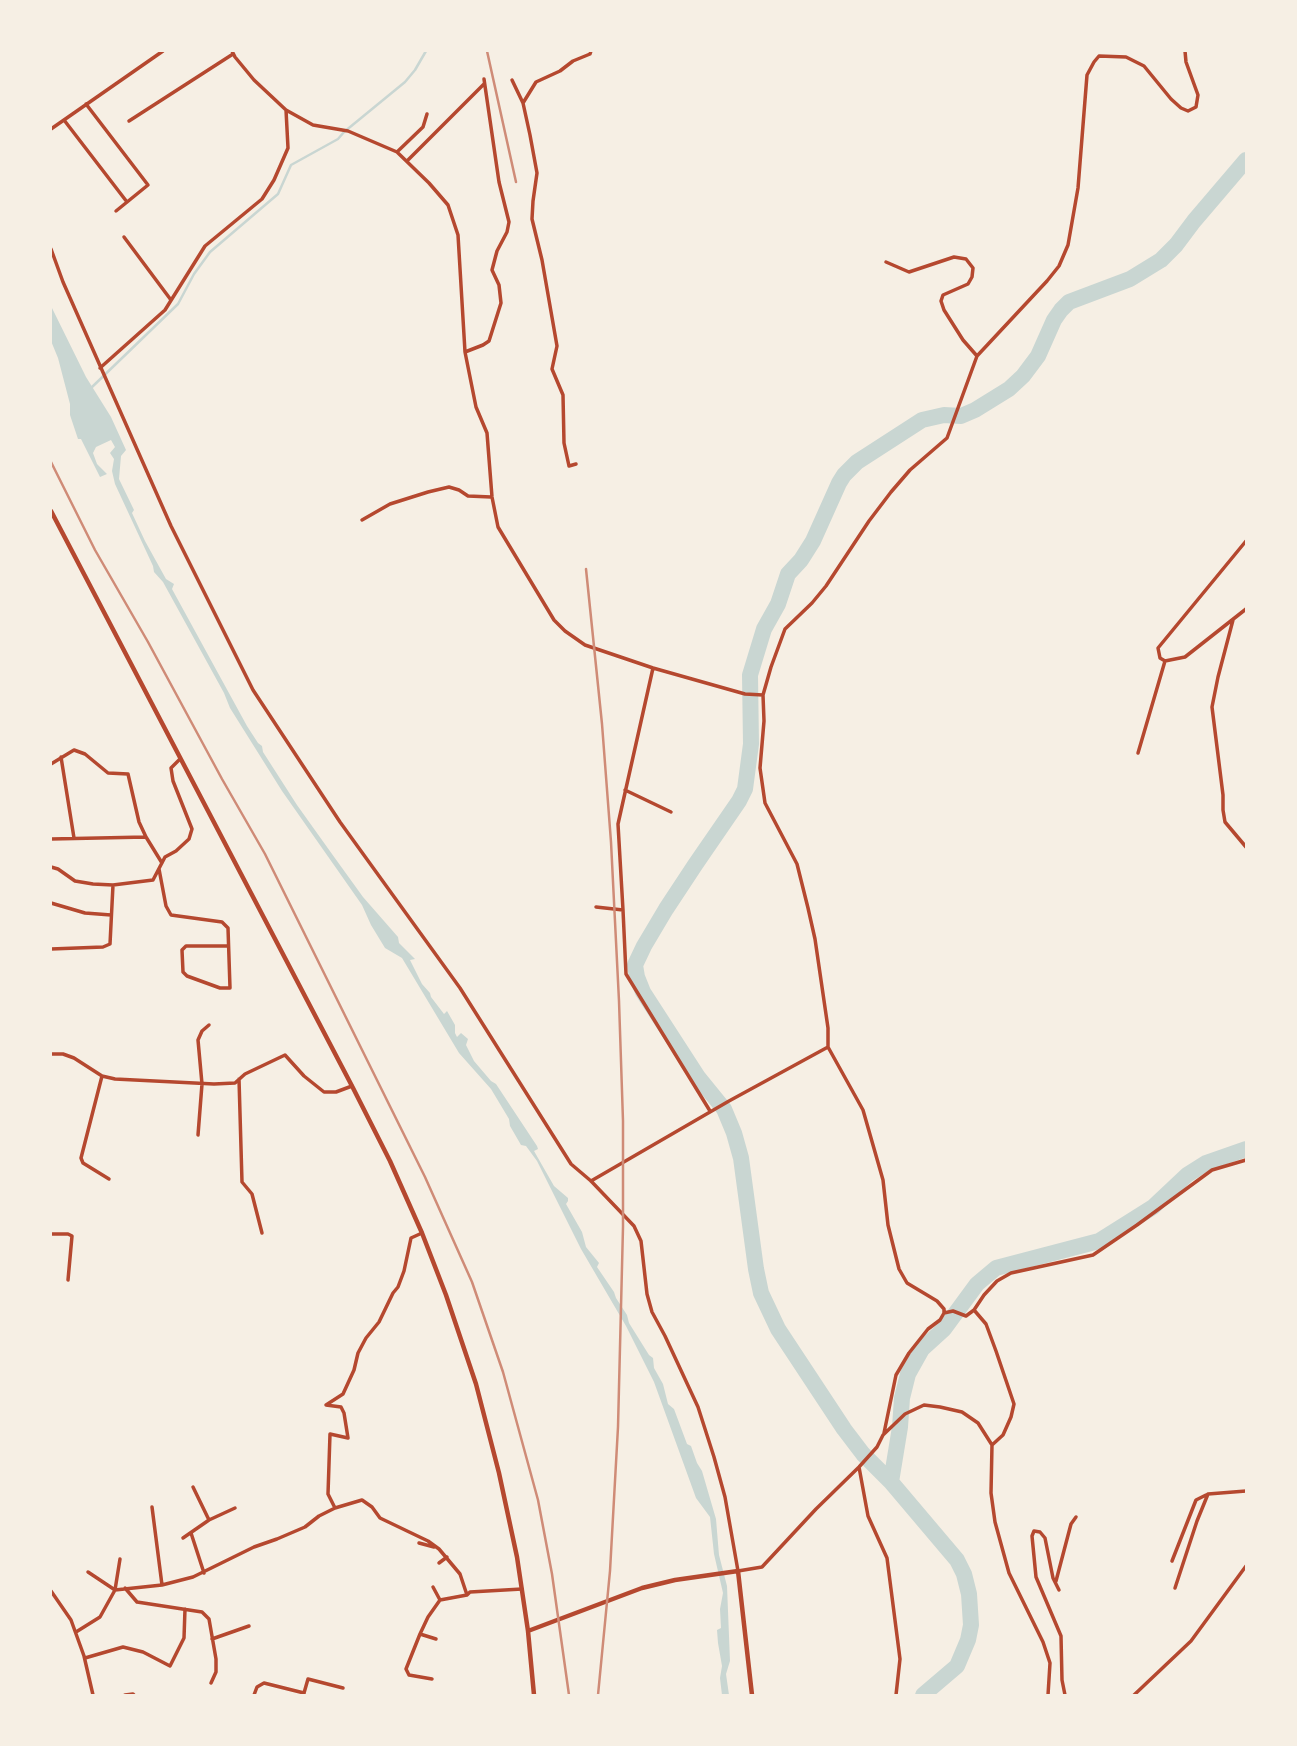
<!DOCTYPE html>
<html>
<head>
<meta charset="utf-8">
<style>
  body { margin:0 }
  #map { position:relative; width:1297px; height:1746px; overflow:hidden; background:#f6efe4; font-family:"Public Sans",sans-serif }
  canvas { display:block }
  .frame { position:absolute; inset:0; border:52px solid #f6efe4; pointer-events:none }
</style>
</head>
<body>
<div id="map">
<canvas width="1297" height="1746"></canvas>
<div class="frame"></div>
</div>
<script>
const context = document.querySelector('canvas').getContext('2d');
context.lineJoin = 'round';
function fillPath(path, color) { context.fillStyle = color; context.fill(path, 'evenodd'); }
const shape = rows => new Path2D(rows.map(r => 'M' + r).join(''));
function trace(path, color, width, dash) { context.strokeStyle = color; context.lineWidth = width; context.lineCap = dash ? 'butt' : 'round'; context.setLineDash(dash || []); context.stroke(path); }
fillPath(shape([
  [51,306,86,377,111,417,126,450,121,456,119,479,134,510,132,513,145,541,166,579,174,584,172,589,247,726,258,743,262,746,263,752,297,805,332,854,363,897,398,937,399,943,415,959,410,960,422,984,430,993,431,997,444,1014,447,1011,455,1025,455,1033,457,1037,461,1033,468,1039,466,1045,474,1061,491,1081,496,1084,537,1146,538,1149,534,1151,554,1186,568,1198,568,1201,566,1204,582,1232,586,1247,599,1263,597,1267,614,1292,616,1298,627,1315,629,1323,649,1355,653,1358,654,1368,663,1384,668,1404,674,1409,687,1444,691,1446,697,1463,702,1471,716,1519,719,1555,727,1586,730,1661,726,1674,729,1695,722,1695,720,1678,722,1666,718,1643,717,1630,721,1628,720,1609,723,1593,714,1554,710,1517,696,1498,654,1382,626,1326,581,1249,537,1161,526,1146,521,1145,510,1126,509,1119,491,1089,459,1053,402,958,385,948,371,925,362,905,282,791,230,708,224,693,163,582,154,572,153,566,115,484,112,471,114,459,110,453,115,447,111,440,96,447,93,453,97,464,107,474,100,477,81,439,78,439,70,415,70,404,58,358,51,341]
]), '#c9d6d2');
trace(shape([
  [91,388,178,304,194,274,210,252,278,194,291,165,338,139,344,132,405,82,415,70,426,51]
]), '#c9d6d2', 2.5);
trace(shape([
  [891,1482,900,1427,902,1398,908,1374,922,1349,944,1329,977,1284,996,1268,1099,1241,1153,1207,1187,1175,1206,1163,1246,1149],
  [923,1695,957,1666,968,1640,971,1625,969,1594,964,1574,957,1560,891,1482,863,1454,844,1429,778,1329,761,1293,756,1269,741,1158,734,1133,724,1109,698,1077,643,992,637,977,635,965,644,946,666,909,695,865,739,801,745,789,751,744,750,675,764,629,778,604,788,574,801,560,813,541,839,483,844,475,857,462,922,420,944,415,961,416,975,410,1009,389,1023,376,1038,356,1054,320,1061,310,1069,302,1130,279,1161,260,1176,245,1194,221,1246,160]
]), '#c9d6d2', 16);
trace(shape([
  [232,51,235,57,254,80,286,110,313,125,348,131,397,152,429,183,448,205,458,235,465,352,476,407,487,433,492,497,498,527,554,620,565,631,585,645,653,668,745,694,763,695],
  [512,80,523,103],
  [86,104,148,185,116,211],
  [64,120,127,202],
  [129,121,233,54],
  [51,129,163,51],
  [397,152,423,127,427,114],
  [407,161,484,84],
  [124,237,171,300],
  [51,249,63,282,171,526,253,690,340,822,460,988,571,1164,591,1181,634,1226,641,1241,647,1294,652,1312,665,1336,698,1407,714,1457,725,1497,738,1571,762,1567,816,1509,859,1467,877,1447,883,1435,905,1414,924,1405,940,1407,962,1412,978,1423,992,1445,991,1493,995,1522,1009,1573,1043,1642,1050,1663,1048,1695],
  [886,262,909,272,954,257,966,259,973,268,972,277,968,284,943,295,941,301,944,310,963,340,977,356],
  [465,352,483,345,489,341,501,303,499,285,492,270,497,251,507,232,509,222,499,182,484,79],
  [100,368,165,310,205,246,262,199,274,180,288,148,286,110],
  [576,464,569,466,564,443,563,395,552,369,557,346,542,260,532,219,533,201,537,173,530,135,523,103,536,82,560,71,573,61,590,54,591,51],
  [362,520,390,504,428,492,449,487,459,490,468,496,491,497],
  [1233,620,1218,677,1212,707,1223,795,1223,810,1225,822,1246,847],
  [1165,661,1160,658,1158,648,1246,541],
  [1165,661,1185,657,1246,609],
  [1138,753,1165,661],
  [61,757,74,838],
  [51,764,74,750,85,754,108,773,128,774,139,822,146,837],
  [625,790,671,812],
  [51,839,146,837,162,863],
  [51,867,58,869,75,881,93,884,113,885,153,880,165,857,176,851,189,839,192,829,173,781,171,768,180,759],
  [159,869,166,906,171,915,222,922,228,928,230,988,220,988,187,976,183,972,182,950,186,946,228,946],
  [51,903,85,913,111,915],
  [596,907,623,910,618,824,653,668],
  [623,910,626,974,710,1111],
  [51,949,103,947,110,944,113,885],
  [51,1054,63,1054,74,1058,102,1076,115,1079,214,1084,235,1083,245,1074,285,1055,304,1076,324,1092,336,1092,352,1086],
  [102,1076,81,1158,83,1163,109,1179],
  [239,1079,242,1182,252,1194,262,1233],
  [198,1135,202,1084,198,1040,202,1031,209,1025],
  [591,1181,729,1101,828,1047],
  [51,1234,68,1234,72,1236,68,1280],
  [974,1310,986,1324,996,1351,1014,1404,1011,1417,1003,1435,992,1445],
  [944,1313,944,1309,937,1301,907,1283,899,1269,888,1225,883,1180,863,1110,828,1047,828,1028,815,939,808,908,797,864,765,803,760,768,764,721,763,695,771,667,785,629,812,603,826,586,869,521,891,492,910,470,947,438,977,356,1047,281,1059,266,1068,245,1078,188,1087,75,1094,62,1099,56,1126,57,1144,66,1171,99,1181,108,1188,111,1196,107,1198,95,1186,62,1185,51],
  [884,1433,896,1375,909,1353,928,1329,940,1320,944,1313,953,1311,966,1316,974,1310,984,1295,997,1281,1011,1273,1093,1255,1137,1225,1212,1170,1246,1160],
  [859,1467,868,1516,887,1558,900,1659,896,1695],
  [193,1487,209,1520],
  [152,1507,162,1585],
  [335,1508,328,1494,330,1434,348,1438,344,1413,341,1407,326,1405,343,1394,354,1370,358,1353,366,1338,379,1322,393,1293,398,1287,404,1271,411,1238,422,1233],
  [191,1533,204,1573],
  [183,1538,209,1520,235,1508],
  [419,1543,434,1547],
  [1172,1561,1196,1500,1206,1495],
  [439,1563,447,1557],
  [88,1572,115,1590,120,1559],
  [1056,1581,1071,1524,1076,1517],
  [433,1587,440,1600],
  [125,1588,137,1602,202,1612,209,1619,216,1659,216,1672,211,1683],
  [1175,1588,1197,1521,1208,1494,1246,1491],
  [1059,1590,1053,1578,1045,1538,1040,1532,1034,1531,1032,1536,1036,1577,1061,1636,1062,1680,1065,1695],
  [51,1591,71,1620,84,1656,93,1695],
  [76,1632,100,1617,115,1590,162,1585,193,1577,254,1547,277,1539,305,1527,319,1516,335,1508,362,1500,372,1507,380,1518,428,1541,439,1549,460,1574,467,1595,470,1592,522,1589],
  [420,1634,436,1639],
  [212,1639,249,1626],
  [85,1658,123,1647,143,1652,170,1666,184,1638,185,1609],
  [432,1679,409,1675,406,1669,420,1634,428,1617,440,1600,467,1595],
  [304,1693,308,1679,343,1688],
  [125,1695,133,1694,134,1695],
  [254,1695,257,1687,264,1683,304,1693,304,1695],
  [1134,1695,1191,1641,1246,1566]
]), '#b5482f', 3.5);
trace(shape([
  [51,511,352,1086,390,1161,422,1233,446,1295,476,1384,499,1473,517,1557,528,1631,534,1695],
  [528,1631,642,1588,675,1580,738,1571,752,1695]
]), '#b5482f', 4.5);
trace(shape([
  [487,51,516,182],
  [51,462,95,550,148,642,222,779,265,854,425,1177,472,1282,503,1372,538,1500,552,1574,569,1695],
  [586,569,602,724,611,842,619,1001,623,1121,623,1227,618,1427,610,1571,598,1695]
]), '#cf8b77', 2.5);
</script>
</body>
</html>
